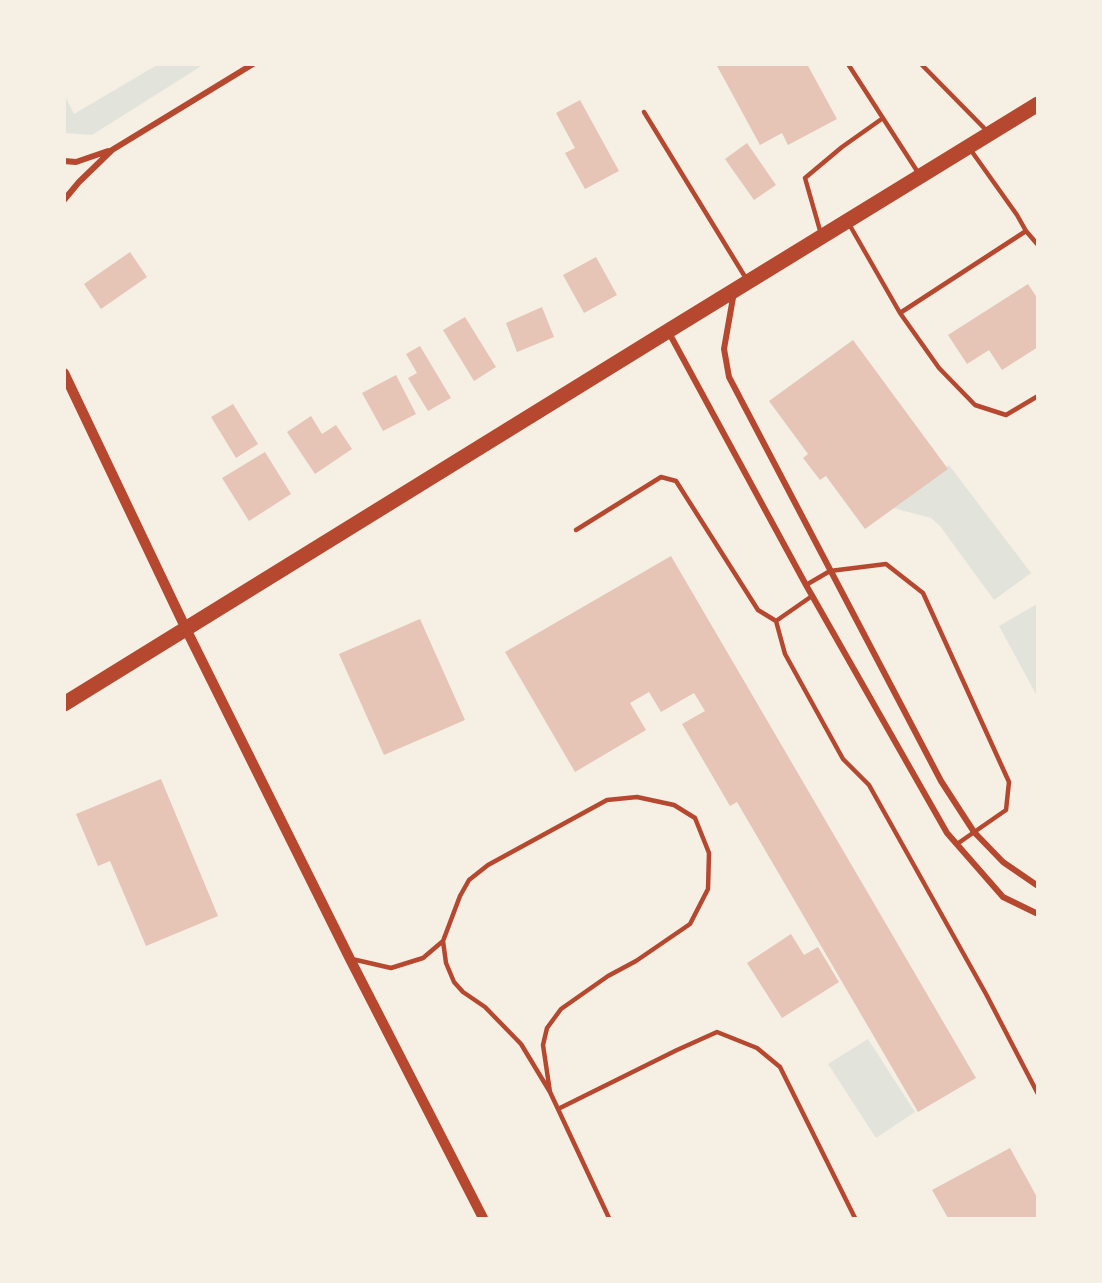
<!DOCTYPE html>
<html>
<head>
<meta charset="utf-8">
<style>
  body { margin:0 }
  #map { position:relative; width:1102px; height:1283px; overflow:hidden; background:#f6efe4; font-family:Lato,sans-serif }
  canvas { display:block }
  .frame { position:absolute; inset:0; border:66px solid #f6efe4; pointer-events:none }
</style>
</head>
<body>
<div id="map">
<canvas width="1102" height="1283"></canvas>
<div class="frame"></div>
</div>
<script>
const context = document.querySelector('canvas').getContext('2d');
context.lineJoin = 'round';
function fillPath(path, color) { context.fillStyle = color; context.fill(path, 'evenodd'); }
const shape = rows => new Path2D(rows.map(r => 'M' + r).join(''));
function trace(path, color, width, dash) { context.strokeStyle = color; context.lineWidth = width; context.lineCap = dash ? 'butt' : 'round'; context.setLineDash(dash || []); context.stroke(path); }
fillPath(shape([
  [157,65,203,65,92,135,65,133,65,96,74,114],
  [949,465,1031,573,994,600,940,526,931,518,893,508],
  [1037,604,1037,696,999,626],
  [868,1039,915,1112,876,1138,828,1064]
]), '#e2e4dc');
fillPath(shape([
  [716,64,807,64,837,119,788,145,782,133,760,145],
  [580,100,619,171,585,189,565,153,575,148,556,113],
  [747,143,776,185,754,200,725,159],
  [130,252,147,277,101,309,84,284],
  [596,257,617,295,584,313,563,275],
  [1028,284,1038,299,1038,347,1002,370,989,350,967,364,948,335],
  [542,307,554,337,517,352,506,323],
  [465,317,496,367,474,381,443,330],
  [853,340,948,469,865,529,826,476,820,480,803,458,808,454,769,401],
  [420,346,451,398,428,411,408,378,417,373,406,354],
  [396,375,416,414,383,431,362,393],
  [233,404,258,444,236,458,211,417],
  [311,416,322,434,336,425,352,449,315,474,287,432],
  [265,452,291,494,249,521,222,478],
  [671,556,976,1078,918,1112,737,802,730,806,682,724,705,711,694,693,661,712,649,692,630,703,646,730,575,772,505,652],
  [420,619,465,720,384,755,339,654],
  [161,779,218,916,146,946,110,861,98,866,76,814],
  [791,934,804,955,818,947,839,982,782,1018,747,963],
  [1010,1148,1038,1199,1038,1218,948,1218,932,1190]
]), '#e6c5b7');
trace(shape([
  [848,64,919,174],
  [921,64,987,131],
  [644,112,747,280],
  [970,149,1017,215,1026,231,1038,245],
  [849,224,900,313,939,368,975,405,1006,415,1038,396],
  [821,234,805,178,842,147,883,118],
  [900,313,1026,231],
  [576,530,661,477,676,481,758,610,776,621,812,596],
  [806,585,830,571,886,564,923,593,1009,782,1006,810,957,844],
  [776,621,785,654,843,759,869,785,986,994,1038,1094],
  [352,959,391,968,423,958,443,941],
  [550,1092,543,1045,547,1028,561,1009,608,976,636,961,690,924,708,889,709,853,695,818,674,805,637,797,607,800,488,865,469,880,460,896,443,941,446,963,454,982,463,992,485,1007,521,1044,550,1092,609,1218],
  [558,1109,677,1050,717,1032,757,1048,780,1067,855,1218]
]), '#b5482f', 4.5);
trace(shape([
  [64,161,76,162,108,151],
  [64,200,79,182,112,150,253,64],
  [734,292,724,349,729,377,941,781,974,832,1003,862,1038,886],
  [668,331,806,585,947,833,1003,897,1038,914]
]), '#b5482f', 6);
trace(shape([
  [64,373,186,629,350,959,483,1218]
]), '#b5482f', 10);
trace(shape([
  [64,704,668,331,1038,104]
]), '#b5482f', 15);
</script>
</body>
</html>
